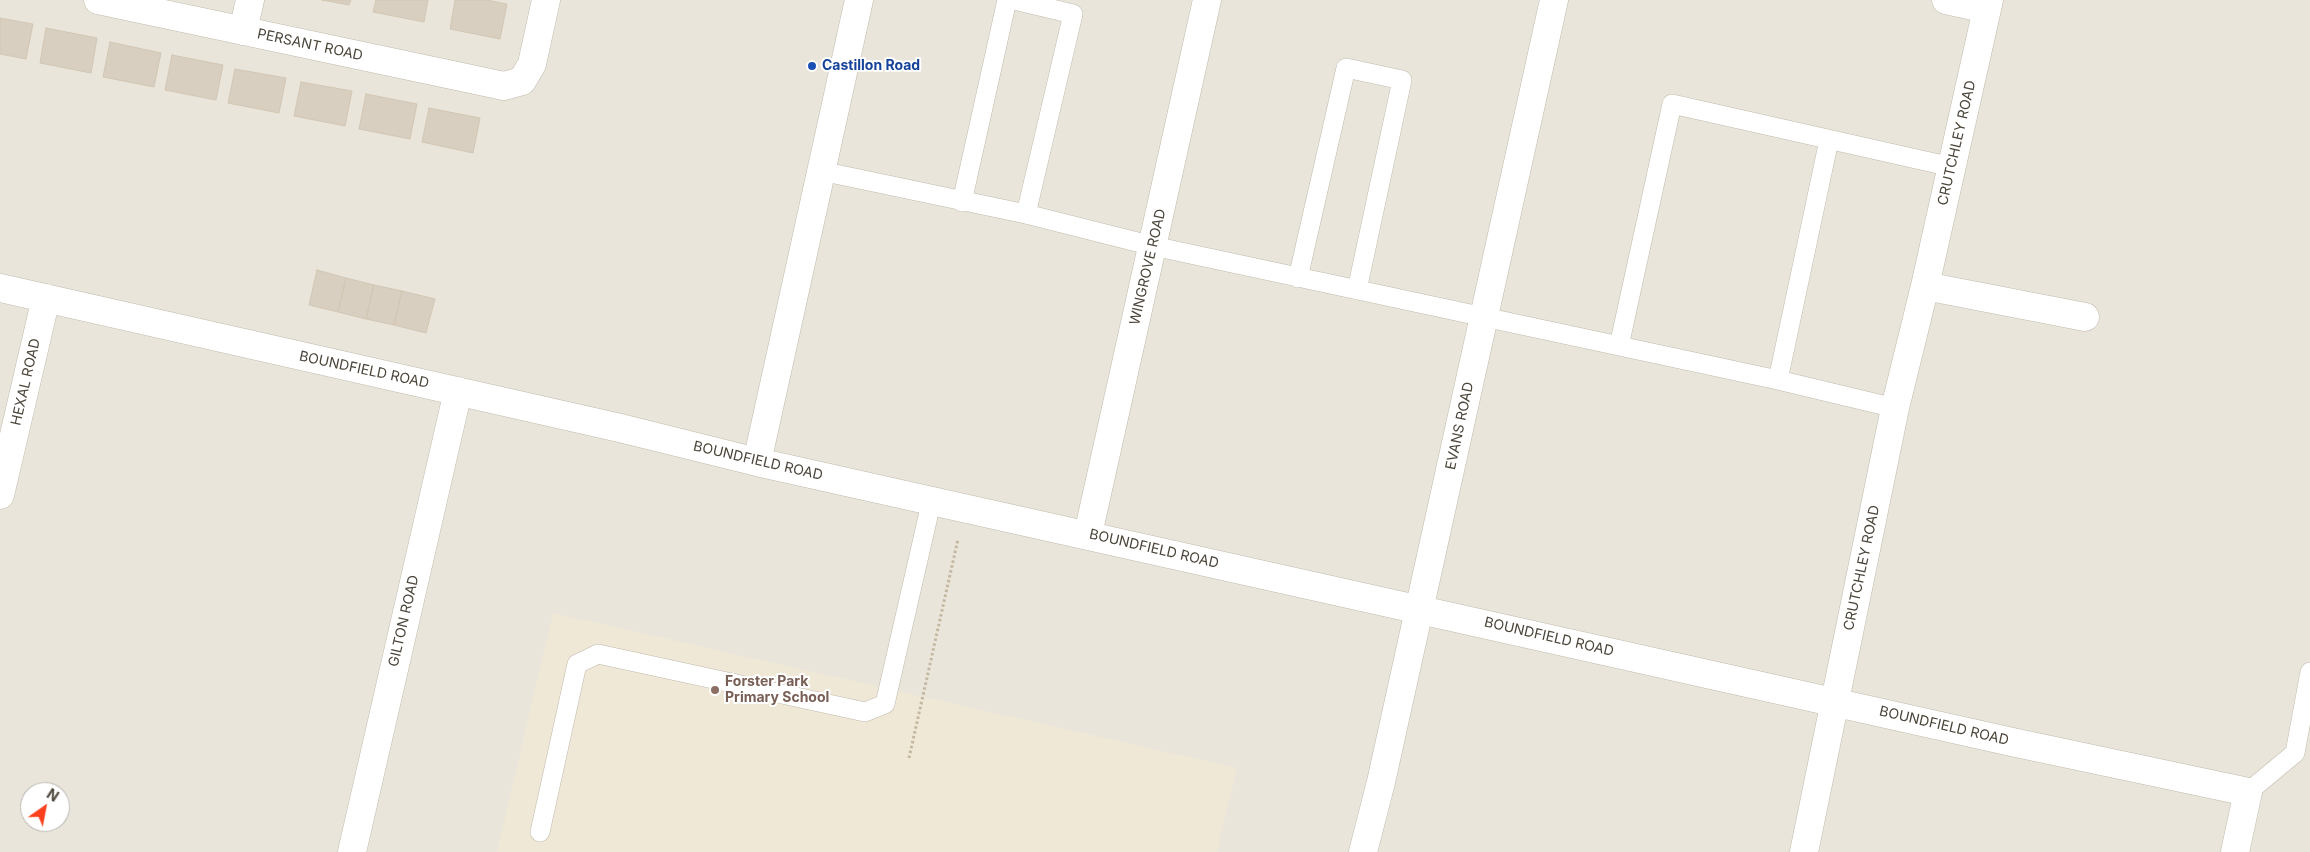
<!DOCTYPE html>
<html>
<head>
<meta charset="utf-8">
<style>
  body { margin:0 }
  #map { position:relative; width:2310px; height:852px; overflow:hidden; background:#f6f3ec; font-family:Inter,sans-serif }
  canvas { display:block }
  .north { position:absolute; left:20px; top:782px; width:50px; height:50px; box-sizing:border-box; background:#fff; border:1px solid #b7b4b0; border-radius:50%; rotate:33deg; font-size:14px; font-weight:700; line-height:20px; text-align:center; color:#4b4439 }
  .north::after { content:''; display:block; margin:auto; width:18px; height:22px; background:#fc3f1d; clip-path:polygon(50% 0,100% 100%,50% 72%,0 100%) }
</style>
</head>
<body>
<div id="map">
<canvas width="2310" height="852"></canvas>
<div class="north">N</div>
</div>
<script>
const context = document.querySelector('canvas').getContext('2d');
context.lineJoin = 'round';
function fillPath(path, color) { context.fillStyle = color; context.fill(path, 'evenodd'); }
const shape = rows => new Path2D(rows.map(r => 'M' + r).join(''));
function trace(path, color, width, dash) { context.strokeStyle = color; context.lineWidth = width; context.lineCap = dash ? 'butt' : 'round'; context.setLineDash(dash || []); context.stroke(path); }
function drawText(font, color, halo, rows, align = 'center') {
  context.font = font + ' Inter,sans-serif'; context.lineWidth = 4; context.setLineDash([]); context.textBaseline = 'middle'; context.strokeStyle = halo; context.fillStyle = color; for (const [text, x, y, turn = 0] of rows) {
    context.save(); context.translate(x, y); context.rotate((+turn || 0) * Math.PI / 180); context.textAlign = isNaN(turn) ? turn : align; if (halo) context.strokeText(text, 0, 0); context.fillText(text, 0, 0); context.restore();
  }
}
fillPath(shape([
  [0,0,2310,0,2310,852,0,852],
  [30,792,60,792,60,822,30,822]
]), '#eae5da');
fillPath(shape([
  [553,613,1237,768,1217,852,497,852]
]), '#efe8d6');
const building = shape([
  [322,0,351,0,349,5,322,0],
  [376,0,428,0,424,22,373,12,376,0],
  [455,0,487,0,507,4,500,39,450,29,455,0],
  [0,18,33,24,26,59,0,54,0,18],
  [46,28,97,38,91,73,40,63,46,28],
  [110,42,161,53,154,87,103,77,110,42],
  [172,55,223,65,216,100,165,90,172,55],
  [235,69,286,78,279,113,228,103,235,69],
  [301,82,352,91,345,126,294,116,301,82],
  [366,94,417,104,410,139,359,129,366,94],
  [429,108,480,118,473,153,422,142,429,108],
  [317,270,346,278,338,312,309,305,317,270],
  [346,278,374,285,366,319,338,312,346,278],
  [374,285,402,291,394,325,366,319,374,285],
  [402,291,435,299,426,333,394,325,402,291]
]);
fillPath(building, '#d8cfc1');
trace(building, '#d3c7b4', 1);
const service = shape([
  [1014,0,1073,14,1026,214],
  [821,171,1026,214,1153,246,1778,380,1895,408],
  [962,202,1007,0],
  [1298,278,1346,68,1402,80,1357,290],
  [1619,346,1672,104,1952,167],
  [1778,380,1829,140],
  [2248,792,2295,753,2310,672],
  [540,832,577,664,598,654,865,712,885,704,932,499]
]);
const minor = shape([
  [98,0,504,86,522,81,532,64,546,0],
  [1946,0,1987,9],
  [243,31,250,0],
  [1925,286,2085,317],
  [0,288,620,428,757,462,2012,742,2248,792,2235,852],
  [757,462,859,0],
  [0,495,46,298],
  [1088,534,1207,0],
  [352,852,458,391],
  [1363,852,1381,782,1554,0],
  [1804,852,1895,408,1925,286,1989,0]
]);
trace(service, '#c2bbae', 20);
trace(minor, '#c2bbae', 29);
trace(shape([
  [909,758,958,539]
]), '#c4b79f', 3, [2.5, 2.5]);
trace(service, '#fff', 19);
trace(minor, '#fff', 28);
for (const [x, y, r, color] of [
  [812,66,5,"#1a4fb4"],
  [715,690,5,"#8d6e63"]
]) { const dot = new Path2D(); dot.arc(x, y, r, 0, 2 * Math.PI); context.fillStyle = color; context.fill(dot); trace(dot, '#fff', 2); }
drawText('14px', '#4b4439', '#fff', [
  ["PERSANT ROAD",310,45,12],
  ["CRUTCHLEY ROAD",1957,143,-77],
  ["WINGROVE ROAD",1148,267,-77],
  ["BOUNDFIELD ROAD",364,370,12],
  ["HEXAL ROAD",26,382,-77],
  ["EVANS ROAD",1460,426,-78],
  ["BOUNDFIELD ROAD",758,461,13],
  ["BOUNDFIELD ROAD",1154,549,13],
  ["CRUTCHLEY ROAD",1862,568,-78],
  ["GILTON ROAD",404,621,-77],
  ["BOUNDFIELD ROAD",1549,637,13],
  ["BOUNDFIELD ROAD",1944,726,13]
]);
drawText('bold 14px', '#164399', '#fff', [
  ["Castillon Road",822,66]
], 'left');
drawText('bold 14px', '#785e54', '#fff', [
  ["Forster Park",725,682],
  ["Primary School",725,698]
], 'left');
</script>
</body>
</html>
